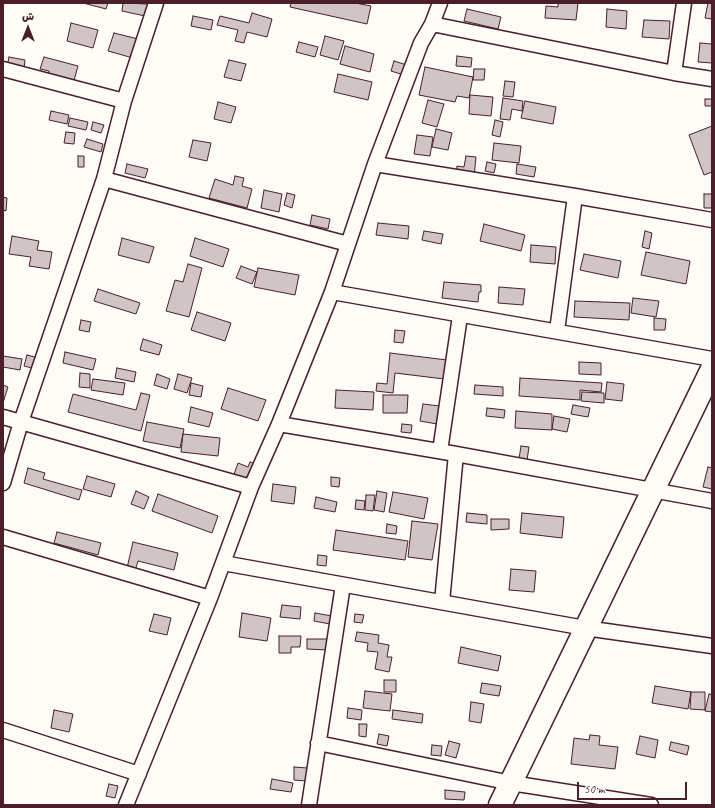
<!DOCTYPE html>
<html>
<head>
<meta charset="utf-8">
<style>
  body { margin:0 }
  #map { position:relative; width:715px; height:808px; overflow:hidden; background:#fdfcf7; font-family:Caveat,"Playpen Sans Arabic",sans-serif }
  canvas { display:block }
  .frame { position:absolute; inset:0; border:4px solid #4a1f2b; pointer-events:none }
  .north { position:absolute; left:8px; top:8px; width:40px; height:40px; -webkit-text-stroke:3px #fdfcf7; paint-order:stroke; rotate:0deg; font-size:11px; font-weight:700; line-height:16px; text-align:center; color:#4a1f2b }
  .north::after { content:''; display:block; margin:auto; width:14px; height:18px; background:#4a1f2b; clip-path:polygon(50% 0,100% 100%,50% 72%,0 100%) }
  .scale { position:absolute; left:577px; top:782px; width:110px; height:18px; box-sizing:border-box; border:2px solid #4a1f2b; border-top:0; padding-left:5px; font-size:12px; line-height:14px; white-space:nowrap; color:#4a1f2b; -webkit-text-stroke:3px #fdfcf7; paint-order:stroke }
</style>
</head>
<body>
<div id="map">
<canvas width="715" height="808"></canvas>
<div class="frame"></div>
<div class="north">ش</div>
<div class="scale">50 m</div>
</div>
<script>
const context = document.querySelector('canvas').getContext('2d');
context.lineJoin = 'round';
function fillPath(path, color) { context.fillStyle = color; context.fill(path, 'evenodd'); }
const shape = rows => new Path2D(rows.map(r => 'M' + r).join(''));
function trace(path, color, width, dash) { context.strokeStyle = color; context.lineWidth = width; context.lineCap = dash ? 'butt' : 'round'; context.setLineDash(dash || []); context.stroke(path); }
const building = shape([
  [83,3,108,3,106,9,83,3],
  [123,3,148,4,145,16,122,11,123,3],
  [291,3,355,3,371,6,367,24,290,7,291,3],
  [558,3,578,3,576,20,545,18,546,6,558,7,558,3],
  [708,3,712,3,712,19,705,18,708,3],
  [467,9,501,17,498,29,464,21,467,9],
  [607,9,627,11,626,29,606,27,607,9],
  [252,13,272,19,267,37,247,32,244,43,235,41,238,30,217,25,220,16,249,23,252,13],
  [193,16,213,20,211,30,191,26,193,16],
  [644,20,670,21,669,39,642,37,644,20],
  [71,23,98,30,93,48,67,41,71,23],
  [114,33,138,39,133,58,108,51,114,33],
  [325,36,344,41,338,60,320,55,325,36],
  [299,42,318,47,315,57,296,52,299,42],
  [700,43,712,44,712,63,698,62,700,43],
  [345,46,374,54,370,72,340,64,345,46],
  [457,56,472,58,471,67,456,66,457,56],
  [9,57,25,60,24,69,7,67,9,57],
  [44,57,78,66,73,84,47,77,49,71,40,69,44,57],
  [229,60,246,64,241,81,224,77,229,60],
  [394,61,410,66,407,76,391,71,394,61],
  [425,67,473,77,469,98,457,96,455,102,419,95,425,67],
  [474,69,485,69,484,80,473,80,474,69],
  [338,74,372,82,368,100,334,92,338,74],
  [505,81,515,82,513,97,503,96,505,81],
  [470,95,493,97,491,116,469,114,470,95],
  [503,98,523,101,522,111,512,109,510,120,500,119,503,98],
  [705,99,712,99,712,106,705,106,705,99],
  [428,100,444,104,437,127,422,123,428,100],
  [525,101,556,107,553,124,521,118,525,101],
  [218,102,236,107,231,123,214,119,218,102],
  [51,111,69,115,67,124,49,120,51,111],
  [70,118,88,122,86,130,68,126,70,118],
  [495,120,503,122,500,137,492,135,495,120],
  [93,122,104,125,101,133,91,130,93,122],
  [712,126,712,172,704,175,689,135,712,126],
  [436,129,452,133,448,150,432,147,436,129],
  [66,132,75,133,74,144,64,143,66,132],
  [417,135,433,137,430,156,414,154,417,135],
  [87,139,103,144,101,152,84,147,87,139],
  [193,140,211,143,207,161,189,157,193,140],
  [494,143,521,146,519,163,492,160,494,143],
  [78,156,84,156,84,167,78,167,78,156],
  [466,156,476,157,474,177,456,175,457,166,464,167,466,156],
  [487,162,496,164,494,173,485,171,487,162],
  [127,164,148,169,145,178,125,173,127,164],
  [517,164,536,167,534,177,516,174,517,164],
  [235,176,244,178,242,186,252,189,247,208,209,198,215,179,233,185,235,176],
  [264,190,282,194,279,212,261,208,264,190],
  [287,193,295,195,292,208,284,205,287,193],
  [704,194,712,194,712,208,704,208,704,194],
  [3,197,7,198,6,211,3,210,3,197],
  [312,215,330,219,328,229,310,225,312,215],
  [378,223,409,226,408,239,376,235,378,223],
  [484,224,525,235,521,251,480,241,484,224],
  [424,231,443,234,441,244,422,240,424,231],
  [645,231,652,233,649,249,642,247,645,231],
  [12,236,39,241,37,250,52,252,49,269,29,266,31,257,9,254,12,236],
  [122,238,154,247,149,263,118,255,122,238],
  [195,238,229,249,223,267,190,256,195,238],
  [531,245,556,247,555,264,530,262,531,245],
  [646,252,690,261,686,284,641,275,646,252],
  [584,254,621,261,618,278,580,270,584,254],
  [188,264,202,268,189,317,166,311,175,280,183,282,188,264],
  [241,266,257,272,252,284,236,278,241,266],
  [258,268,299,275,295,295,254,287,258,268],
  [444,282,481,285,481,292,479,292,478,302,442,298,444,282],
  [499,287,525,289,523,305,498,303,499,287],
  [98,289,140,303,136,314,94,301,98,289],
  [633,298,659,301,656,317,631,313,633,298],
  [575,301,630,303,629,320,574,317,575,301],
  [197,312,231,323,225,341,191,330,197,312],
  [654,318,666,319,665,330,654,330,654,318],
  [81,320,91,322,89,332,79,330,81,320],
  [395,330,405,331,403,343,394,342,395,330],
  [143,339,162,345,159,355,140,350,143,339],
  [65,352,96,359,93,370,63,363,65,352],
  [390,353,447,360,444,379,395,373,393,393,376,391,377,383,387,384,390,353],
  [27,355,35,357,32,368,24,366,27,355],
  [3,356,22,359,20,370,3,367,3,356],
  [579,362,601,363,601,375,579,374,579,362],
  [117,368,136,372,134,382,115,378,117,368],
  [80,373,90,374,90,388,79,387,80,373],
  [157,374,170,379,167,389,154,385,157,374],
  [178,374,192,378,187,393,174,389,178,374],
  [520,378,602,383,601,392,580,390,580,400,519,396,520,378],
  [93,379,125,383,123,395,91,390,93,379],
  [607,382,624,384,622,401,605,399,607,382],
  [191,383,203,386,201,397,189,395,191,383],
  [3,385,8,387,3,403,3,385],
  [475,385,503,387,503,396,474,394,475,385],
  [228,388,266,400,258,421,221,409,228,388],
  [336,390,374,392,373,410,335,408,336,390],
  [582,392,604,393,604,403,581,401,582,392],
  [141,393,150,395,141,431,68,412,73,394,136,410,141,393],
  [383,395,408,395,407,413,383,413,383,395],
  [423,404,439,406,437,424,420,421,423,404],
  [573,405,590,408,588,417,571,414,573,405],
  [191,407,213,413,209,427,188,422,191,407],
  [487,408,505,410,504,418,486,416,487,408],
  [516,411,552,414,552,430,515,428,516,411],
  [554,416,570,419,567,432,552,429,554,416],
  [147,422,184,429,180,448,143,441,147,422],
  [402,424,412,425,411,433,401,432,402,424],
  [183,434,220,438,218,456,181,452,183,434],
  [521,446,529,447,527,460,519,459,521,446],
  [250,462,255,464,248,486,232,480,238,463,248,467,250,462],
  [708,467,712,468,712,489,703,487,708,467],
  [28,468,45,473,43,479,82,490,79,500,24,483,28,468],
  [87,476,115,484,111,497,83,489,87,476],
  [331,477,340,478,339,487,331,486,331,477],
  [273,484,296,487,294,504,271,501,273,484],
  [136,491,149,497,144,509,131,504,136,491],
  [377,491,387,493,384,512,374,510,377,491],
  [393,492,428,498,424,519,389,512,393,492],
  [158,494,218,516,212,533,152,511,158,494],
  [366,495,375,495,373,511,365,510,366,495],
  [316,497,337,502,335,512,314,508,316,497],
  [356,500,365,501,364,510,355,509,356,500],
  [467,513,487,515,487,524,466,522,467,513],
  [522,513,564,517,562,538,520,533,522,513],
  [491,519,509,519,509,529,491,530,491,519],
  [412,521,438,524,432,560,408,557,412,521],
  [387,524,397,526,396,534,386,533,387,524],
  [336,530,408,541,405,560,333,550,336,530],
  [57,532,101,543,98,555,54,543,57,532],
  [133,542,178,553,174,570,138,561,135,571,127,568,133,542],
  [318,555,327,556,326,566,317,565,318,555],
  [511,569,536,571,534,592,509,590,511,569],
  [282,605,301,607,300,619,280,617,282,605],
  [242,613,271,618,267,641,239,637,242,613],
  [315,613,332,616,330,624,314,621,315,613],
  [154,614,171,618,167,635,149,631,154,614],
  [355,614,364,615,362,623,354,622,355,614],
  [357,632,379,635,378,643,389,645,387,657,392,657,389,672,375,669,378,652,367,651,368,643,355,641,357,632],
  [279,636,301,636,300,647,291,647,291,653,279,653,279,636],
  [307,639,328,639,328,650,307,649,307,639],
  [461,647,501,656,498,671,458,663,461,647],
  [384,680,396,680,396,692,384,692,384,680],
  [482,683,501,686,499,696,480,693,482,683],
  [655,686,691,692,688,709,652,703,655,686],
  [365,691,392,694,390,711,363,708,365,691],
  [691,692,705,692,705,710,690,709,691,692],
  [709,694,712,695,712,712,705,711,709,694],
  [471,702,484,704,481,723,469,721,471,702],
  [348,708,362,710,361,720,347,718,348,708],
  [54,710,73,714,69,732,51,728,54,710],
  [393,710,423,714,422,723,392,719,393,710],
  [359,724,367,724,366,737,359,736,359,724],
  [379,734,389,736,387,746,377,744,379,734],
  [590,735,600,736,599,745,618,747,615,769,571,764,574,738,589,740,590,735],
  [640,736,658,740,655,758,636,754,640,736],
  [449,741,460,744,456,758,445,755,449,741],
  [671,742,689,746,687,755,669,750,671,742],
  [432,745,442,746,441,756,431,755,432,745],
  [294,767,307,768,306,781,294,780,294,767],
  [272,779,293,783,291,792,270,789,272,779],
  [109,784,118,786,115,798,106,796,109,784],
  [445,790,465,792,464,800,445,799,445,790]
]);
fillPath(building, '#d0c5c4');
trace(building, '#4a1f2b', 1);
const street = shape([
  [432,24,674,73,712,79],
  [3,69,124,101],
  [674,73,684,3],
  [375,164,575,196,712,220],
  [104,179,348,244],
  [332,292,712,359],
  [557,331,575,196],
  [3,417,251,487],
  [279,424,456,454,712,501],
  [440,451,460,316],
  [3,483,21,422,104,179,124,101,156,3],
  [3,537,210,598],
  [223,563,585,628,712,646],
  [442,602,456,454],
  [3,730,139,774],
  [318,743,511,783,651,805],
  [126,805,210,598,251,487,279,424,332,292,375,164,421,43,432,24,440,3],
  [309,805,343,585]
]);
const primary = shape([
  [500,805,712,369]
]);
trace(street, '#4a1f2b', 17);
trace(primary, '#4a1f2b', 25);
trace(street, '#fdfcf7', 14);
trace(primary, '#fdfcf7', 22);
</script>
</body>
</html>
